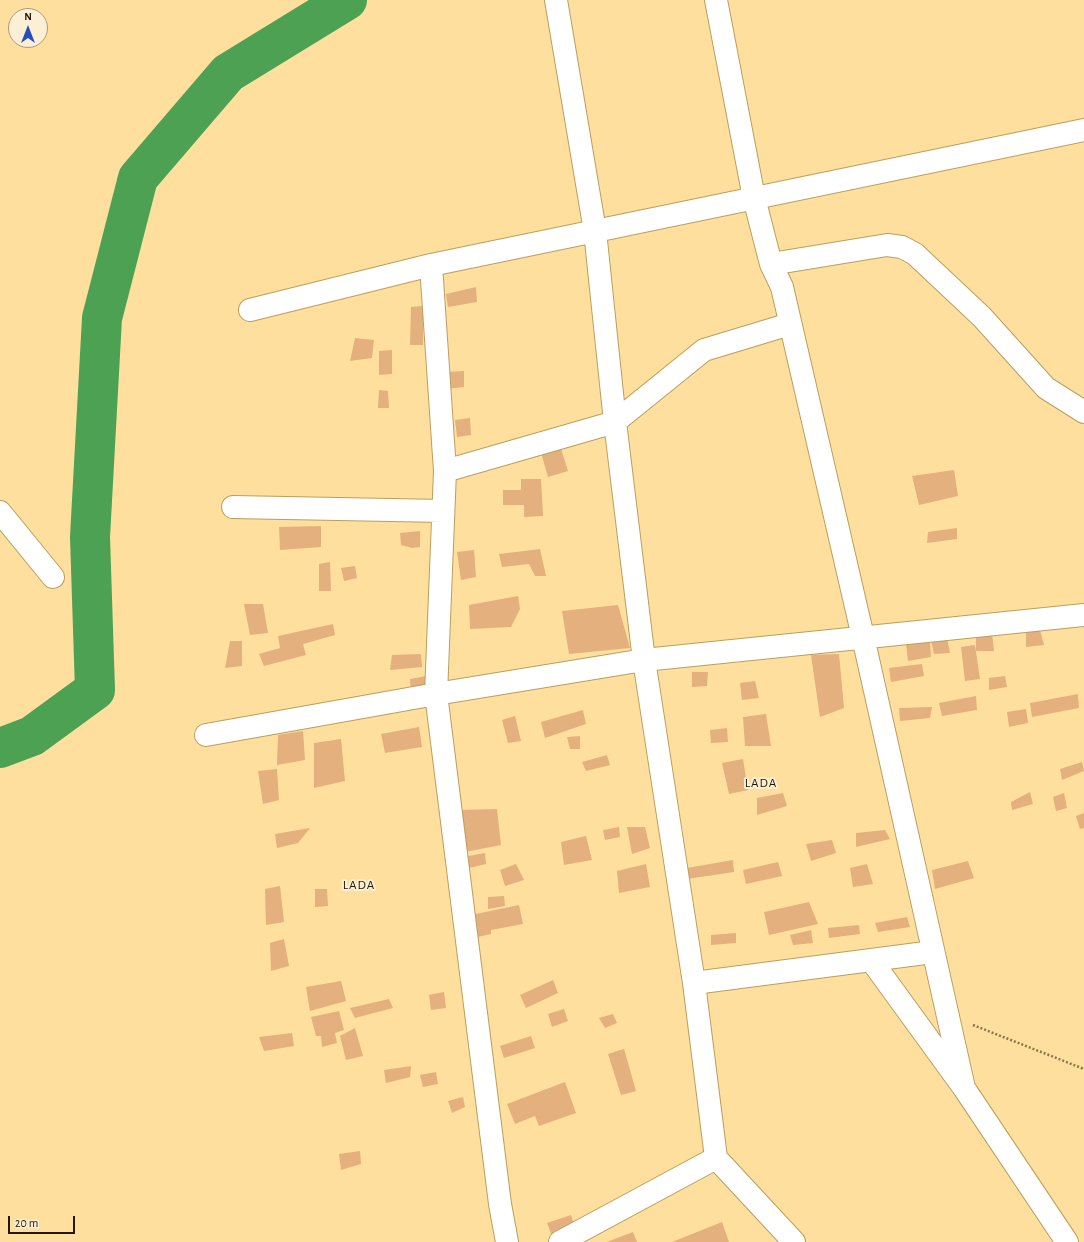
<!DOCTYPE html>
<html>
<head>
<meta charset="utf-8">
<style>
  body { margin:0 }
  #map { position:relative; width:1084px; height:1242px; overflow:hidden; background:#ffdf9e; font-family:"Alegreya Sans",sans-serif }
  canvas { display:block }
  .north { position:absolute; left:8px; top:8px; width:40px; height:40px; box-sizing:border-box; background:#fcefd6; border:1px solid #a69980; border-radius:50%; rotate:0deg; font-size:11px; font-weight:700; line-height:16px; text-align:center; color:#241800 }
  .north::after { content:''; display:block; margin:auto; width:14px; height:18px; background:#264dbc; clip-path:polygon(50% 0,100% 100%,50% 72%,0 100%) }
  .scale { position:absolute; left:8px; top:1216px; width:67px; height:18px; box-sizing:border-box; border:2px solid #241800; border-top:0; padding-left:5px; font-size:12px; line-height:14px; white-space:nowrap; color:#241800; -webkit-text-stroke:3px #fcefd6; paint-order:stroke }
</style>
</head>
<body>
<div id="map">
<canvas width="1084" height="1242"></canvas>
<div class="north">N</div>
<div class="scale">20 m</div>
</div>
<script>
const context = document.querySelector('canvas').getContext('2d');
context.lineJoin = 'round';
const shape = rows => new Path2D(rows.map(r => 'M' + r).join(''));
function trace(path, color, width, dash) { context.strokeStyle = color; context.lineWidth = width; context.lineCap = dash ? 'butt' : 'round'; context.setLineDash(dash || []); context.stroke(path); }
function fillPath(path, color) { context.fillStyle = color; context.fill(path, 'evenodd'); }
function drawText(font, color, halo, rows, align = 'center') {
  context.font = font + ' "Alegreya Sans",sans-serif'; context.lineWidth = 4; context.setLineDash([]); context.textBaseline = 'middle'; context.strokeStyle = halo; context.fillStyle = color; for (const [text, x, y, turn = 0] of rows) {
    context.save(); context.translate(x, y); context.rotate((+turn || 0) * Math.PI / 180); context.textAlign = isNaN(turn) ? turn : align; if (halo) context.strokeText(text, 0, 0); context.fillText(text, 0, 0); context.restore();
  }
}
trace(shape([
  [0,748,32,736,95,690,90,537,102,318,138,178,228,73,347,0]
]), '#4ca152', 40);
fillPath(shape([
  [476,287,477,302,448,307,446,294],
  [423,306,423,345,410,345,411,307],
  [355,338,374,340,372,358,350,361],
  [392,350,392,374,379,375,379,351],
  [464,371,464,387,446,389,446,372],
  [379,390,388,391,389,408,378,408],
  [470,418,471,435,457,437,455,420],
  [559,442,568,471,548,477,540,449],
  [954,470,958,496,919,505,912,476],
  [521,479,541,479,543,516,524,517,524,505,503,505,503,490,521,490],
  [321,526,321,547,280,550,279,527],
  [957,528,957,539,927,543,928,532],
  [420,531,420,547,412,548,401,545,400,533],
  [540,549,546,576,535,576,529,564,502,567,499,554],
  [474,550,476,577,461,580,457,552],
  [330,562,331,591,319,591,319,564],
  [355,566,357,578,344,581,341,568],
  [518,596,520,609,511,627,470,629,469,605],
  [244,604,263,604,268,633,250,635],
  [618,605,630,648,569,654,562,611],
  [333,624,335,635,303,644,306,655,264,666,259,654,280,648,278,636],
  [1040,630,1044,645,1026,647,1026,631],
  [992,634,994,651,976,651,976,635],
  [947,638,950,653,934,654,931,640],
  [230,641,242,641,242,666,225,668],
  [930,641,931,657,908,661,906,643],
  [975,645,980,679,965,681,961,647],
  [421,654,422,667,390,670,392,655],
  [839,654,844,708,820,717,811,655],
  [922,664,924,676,891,682,889,668],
  [692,672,708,672,707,686,692,687],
  [426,676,424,694,411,696,410,679],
  [1005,676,1007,687,989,690,989,678],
  [755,681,759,698,742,700,740,683],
  [1078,694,1079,708,1032,717,1030,703],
  [976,696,977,710,942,716,939,703],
  [932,707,930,718,900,721,899,708],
  [1026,709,1028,723,1009,727,1007,712],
  [583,710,586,724,545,738,541,722],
  [766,714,771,746,745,746,743,717],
  [515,716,521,741,508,743,502,720],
  [419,727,422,747,385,753,381,734],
  [727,728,728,742,711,743,710,730],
  [303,731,305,760,277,765,278,735],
  [580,736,580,749,570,749,567,737],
  [341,739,345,781,314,788,314,743],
  [607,755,610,765,586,771,582,762],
  [743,759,748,790,729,794,722,763],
  [1082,762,1084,771,1062,780,1060,769],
  [277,769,279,800,263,804,258,771],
  [1030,792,1033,804,1012,810,1011,802],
  [783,793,787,806,757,815,757,798],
  [1064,793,1067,808,1056,811,1053,797],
  [497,809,501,845,465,852,459,810],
  [1084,813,1084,828,1080,829,1076,816],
  [619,827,620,837,605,840,603,830],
  [627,827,645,827,650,848,632,854],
  [310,828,298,843,277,848,275,834],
  [885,830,890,839,856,847,856,833],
  [586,836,592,860,564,865,561,842],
  [832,840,836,853,811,861,806,844],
  [485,853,486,864,465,869,463,857],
  [733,860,734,872,687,879,687,868],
  [968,861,974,878,935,889,932,870],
  [778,862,782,876,746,884,743,870],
  [516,864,524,880,505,886,500,870],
  [646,864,650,887,619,893,617,871],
  [867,864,873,884,853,887,850,868],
  [280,886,284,922,266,925,265,889],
  [315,889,327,889,328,906,315,907],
  [504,896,505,906,488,909,488,897],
  [809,902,818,924,769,935,764,912],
  [519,905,523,924,491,930,491,934,473,938,471,915],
  [907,917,910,927,878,932,875,923],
  [859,925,860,934,829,938,828,928],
  [811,930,813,943,793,945,790,935],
  [736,933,736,943,711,945,711,935],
  [284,939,289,966,271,971,270,943],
  [553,980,558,993,526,1008,520,995],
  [341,981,346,1001,310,1011,306,987],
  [444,992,446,1008,431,1010,429,995],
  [389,999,393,1008,355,1018,350,1008],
  [564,1009,568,1021,552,1027,548,1014],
  [339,1011,344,1030,335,1033,337,1043,322,1047,321,1036,316,1036,311,1017],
  [613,1014,617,1023,605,1028,599,1018],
  [355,1028,363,1056,346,1060,340,1036],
  [292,1033,294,1046,264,1051,259,1037],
  [531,1036,535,1048,504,1058,500,1046],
  [624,1049,636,1091,621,1095,608,1054],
  [411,1066,410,1077,386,1083,384,1070],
  [436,1072,438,1084,423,1087,420,1075],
  [565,1082,576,1113,539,1126,535,1116,515,1124,507,1104],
  [463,1097,465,1107,452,1113,448,1101],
  [360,1151,361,1164,341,1170,339,1154],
  [571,1215,575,1228,552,1236,547,1223],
  [722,1222,729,1242,672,1242],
  [633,1232,637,1242,607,1242,617,1238]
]), '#e4b07e');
const minor = shape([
  [556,0,595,231,615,422,644,660,694,983,716,1158,794,1242],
  [716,0,754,198,771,264,782,287,863,637,964,1088],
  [771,264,887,245,902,247,915,254,982,317,1046,388,1084,412],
  [431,265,445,471,436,694,500,1204,507,1242],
  [250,310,431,265,1084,130],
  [445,471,615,422,704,350,790,324],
  [233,507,443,511],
  [0,512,53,577],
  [206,735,436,694,644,660,1084,615],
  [871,960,964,1088,1067,1242],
  [694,983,933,952],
  [560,1242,716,1158]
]);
trace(minor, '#bb9e5e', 24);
trace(shape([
  [973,1025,1084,1069]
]), '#8b764b', 2.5, [2, 2]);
trace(minor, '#fff', 22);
context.letterSpacing = '1px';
drawText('13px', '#241800', '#fcefd6', [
  ["LADA",761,783],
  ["LADA",359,885]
]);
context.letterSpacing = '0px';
</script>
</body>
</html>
